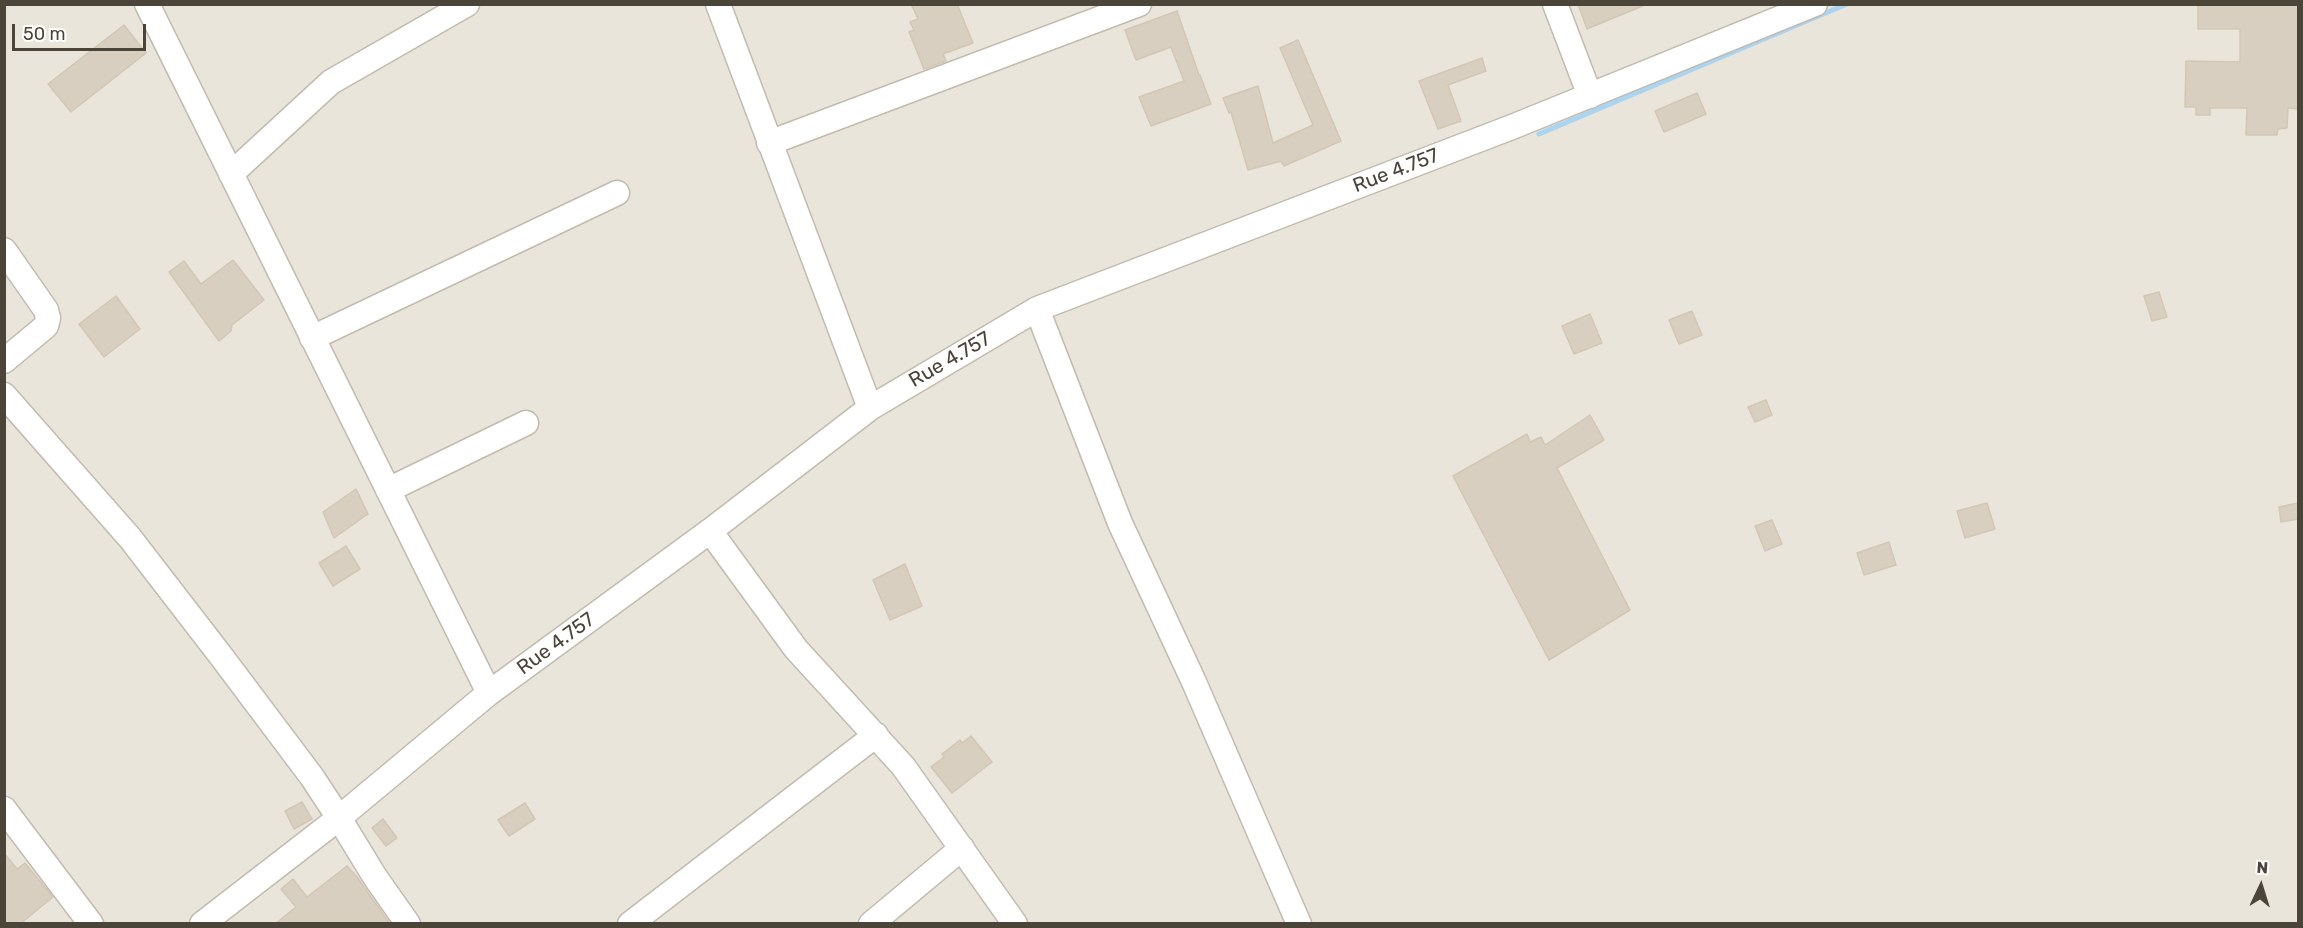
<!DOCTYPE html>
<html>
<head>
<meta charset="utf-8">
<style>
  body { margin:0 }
  #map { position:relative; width:2303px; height:928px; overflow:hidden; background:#f6f3ec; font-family:Rubik,sans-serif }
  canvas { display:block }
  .frame { position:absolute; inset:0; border:6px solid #4b4439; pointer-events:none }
  .north { position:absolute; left:2231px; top:856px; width:60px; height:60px; -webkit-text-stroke:4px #fff; paint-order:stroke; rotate:4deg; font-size:16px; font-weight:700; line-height:24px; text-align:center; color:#4b4439 }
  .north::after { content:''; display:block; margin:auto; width:21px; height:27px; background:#4b4439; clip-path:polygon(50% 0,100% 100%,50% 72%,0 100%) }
  .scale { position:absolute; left:12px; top:24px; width:134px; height:27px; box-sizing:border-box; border:3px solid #4b4439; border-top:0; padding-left:8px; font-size:18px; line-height:21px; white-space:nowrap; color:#4b4439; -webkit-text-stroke:4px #fff; paint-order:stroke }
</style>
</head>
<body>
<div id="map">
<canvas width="2303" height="928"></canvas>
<div class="frame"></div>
<div class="north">N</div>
<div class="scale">50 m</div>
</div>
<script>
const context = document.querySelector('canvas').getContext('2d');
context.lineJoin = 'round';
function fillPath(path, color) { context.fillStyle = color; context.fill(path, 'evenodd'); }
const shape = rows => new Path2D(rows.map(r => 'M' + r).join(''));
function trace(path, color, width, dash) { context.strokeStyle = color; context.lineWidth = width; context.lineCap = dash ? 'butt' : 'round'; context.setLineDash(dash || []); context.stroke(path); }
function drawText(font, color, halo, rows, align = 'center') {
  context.font = font + ' Rubik,sans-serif'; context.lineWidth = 4.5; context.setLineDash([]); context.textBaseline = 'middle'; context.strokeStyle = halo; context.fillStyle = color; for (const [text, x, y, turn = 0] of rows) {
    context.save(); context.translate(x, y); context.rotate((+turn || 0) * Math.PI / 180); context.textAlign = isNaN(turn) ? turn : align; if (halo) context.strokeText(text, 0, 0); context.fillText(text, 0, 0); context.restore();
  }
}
fillPath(shape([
  [5,5,2298,5,2298,923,5,923]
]), '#eae5da');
trace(shape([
  [1539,134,1847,4]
]), '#a9d4f2', 5);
const building = shape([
  [911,4,957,4,973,43,943,54,946,61,924,69,909,32,914,30,910,22,918,19,911,4],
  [1578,4,1645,4,1645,5,1587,29,1578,4],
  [2198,4,2298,4,2298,109,2288,108,2287,128,2278,129,2277,135,2246,135,2247,108,2210,108,2210,115,2196,115,2196,107,2185,107,2186,61,2240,62,2240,29,2198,29,2198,4],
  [1177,11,1199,75,1200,75,1211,104,1151,126,1139,97,1184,81,1171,47,1136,60,1125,30,1177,11],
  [124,25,146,53,71,112,48,84,124,25],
  [1298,40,1341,141,1284,166,1281,161,1248,170,1231,112,1229,113,1223,98,1258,86,1273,143,1313,125,1280,48,1298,40],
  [1482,58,1486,71,1448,85,1461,121,1438,129,1419,81,1482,58],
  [1697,93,1706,114,1664,132,1655,111,1697,93],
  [233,260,264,300,232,325,231,331,219,341,169,272,184,261,201,284,233,260],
  [2159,292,2167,317,2152,321,2144,296,2159,292],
  [116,296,140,329,104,357,79,324,116,296],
  [1692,311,1702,335,1679,344,1669,320,1692,311],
  [1590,314,1602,343,1574,354,1562,326,1590,314],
  [1766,400,1772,415,1755,422,1748,407,1766,400],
  [1590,415,1604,440,1557,468,1630,610,1549,660,1453,476,1527,434,1530,442,1541,437,1545,445,1590,415],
  [356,489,368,514,334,538,323,512,356,489],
  [1987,503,1995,529,1965,538,1957,511,1987,503],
  [2298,503,2298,519,2281,522,2279,507,2298,503],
  [1772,520,1782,544,1765,551,1755,526,1772,520],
  [1889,542,1896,565,1864,575,1857,553,1889,542],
  [346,546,360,569,333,586,319,563,346,546],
  [905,564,922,606,890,620,873,580,905,564],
  [971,736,992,762,952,793,931,767,944,757,942,754,960,740,962,743,971,736],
  [302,802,312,819,294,829,285,811,302,802],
  [525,803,535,819,509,836,498,820,525,803],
  [383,819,397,838,386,846,372,828,383,819],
  [4,853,17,869,25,863,53,897,20,924,4,924,4,853],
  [347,866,357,877,390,924,275,924,296,907,281,889,293,879,307,897,347,866]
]);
fillPath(building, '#d8cfc1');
trace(building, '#d3c7b4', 1.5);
const minor = shape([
  [147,4,489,693],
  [718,4,870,408],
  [1555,4,1590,96],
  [769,143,1139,4],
  [231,174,331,82,467,4],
  [4,250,46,310,48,318,46,326,4,361],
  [1037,309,1120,523,1194,682,1299,924],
  [312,338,617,193],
  [4,395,130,538,221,656,312,777,339,818,375,877,408,924],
  [388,490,526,423],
  [710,531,796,649,903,766,1015,924],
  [4,809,91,924],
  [202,924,339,818,489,693,710,531,870,408,1037,309,1512,127,1815,4],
  [630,924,876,735],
  [871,924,962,848]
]);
trace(minor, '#c2bbae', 27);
trace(minor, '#fff', 24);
drawText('20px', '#4b4439', '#fff', [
  ["Rue 4.757",1396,171,-21],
  ["Rue 4.757",950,360,-30],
  ["Rue 4.757",556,644,-36]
]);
</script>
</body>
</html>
